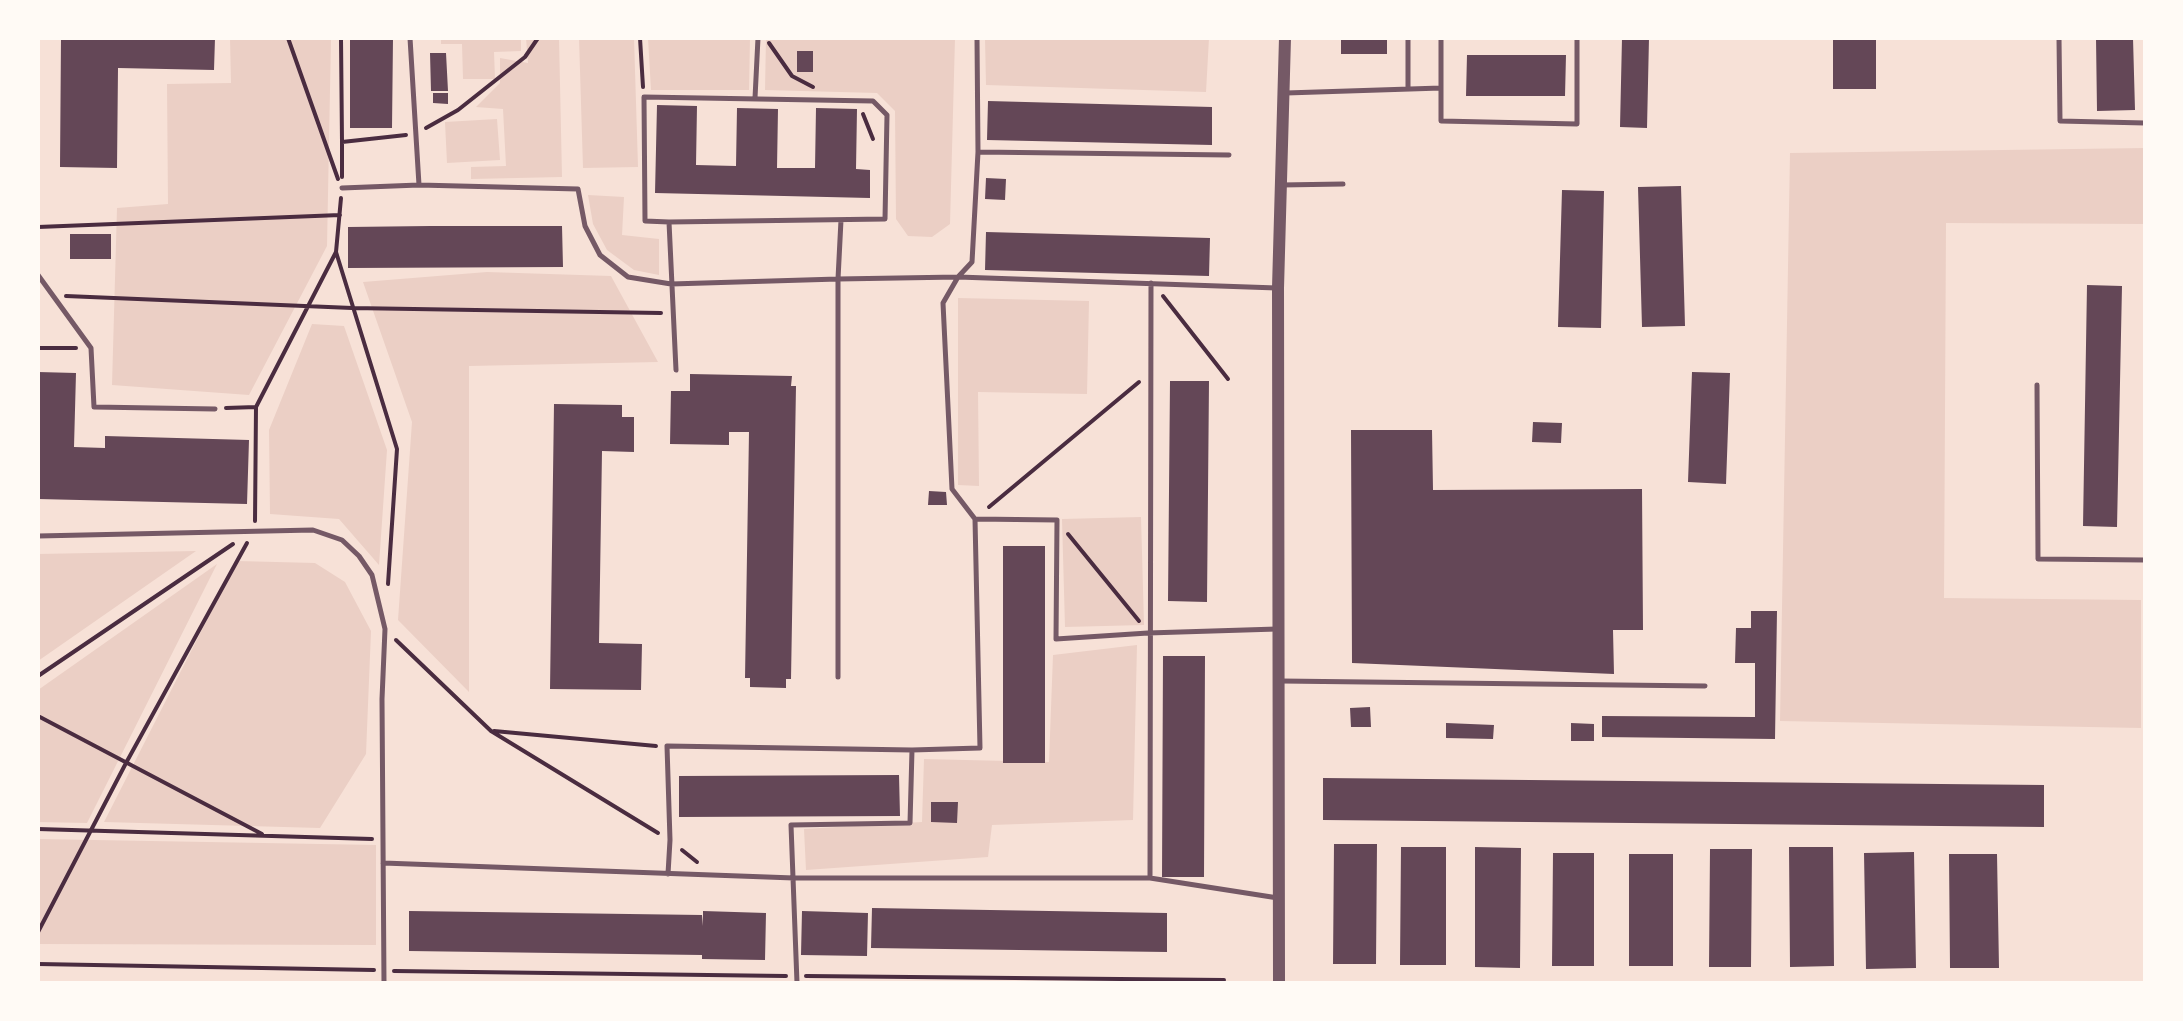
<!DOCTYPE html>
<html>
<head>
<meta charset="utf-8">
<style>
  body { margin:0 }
  #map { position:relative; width:2183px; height:1021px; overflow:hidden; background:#f7e1d7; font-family:Helvetica,sans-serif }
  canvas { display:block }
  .frame { position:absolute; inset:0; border:40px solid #fffaf5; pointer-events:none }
</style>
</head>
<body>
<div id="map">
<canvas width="2183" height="1021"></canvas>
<div class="frame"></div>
</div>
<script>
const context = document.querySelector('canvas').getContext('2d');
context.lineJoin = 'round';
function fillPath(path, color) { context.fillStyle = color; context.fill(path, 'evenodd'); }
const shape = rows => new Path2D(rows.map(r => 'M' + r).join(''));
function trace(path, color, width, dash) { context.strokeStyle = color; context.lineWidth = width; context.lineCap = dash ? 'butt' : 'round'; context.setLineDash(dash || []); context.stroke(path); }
fillPath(shape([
  [230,38,331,38,327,246,249,395,112,385,117,208,168,204,167,84,231,83],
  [441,38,521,38,521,51,494,52,495,79,463,79,462,44,441,44],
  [526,38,559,38,562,177,471,179,471,167,506,166,503,109,476,107,500,83,500,58,528,63],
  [579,38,634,38,638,167,583,168],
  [648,38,750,38,749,90,651,90],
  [766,38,955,38,950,224,932,237,908,236,896,219,895,111,877,93,765,90],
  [985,38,1209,38,1206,92,986,85],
  [497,119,500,160,447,163,445,122],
  [2145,148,2144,224,1946,223,1944,598,2141,600,2141,728,1780,721,1790,153],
  [588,195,624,197,622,235,659,239,659,275,634,270,607,250,593,224],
  [487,272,611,276,658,362,469,366,469,692,398,620,412,422,363,282],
  [958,298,1089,301,1087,394,978,392,979,486,958,485],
  [312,324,344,326,387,450,379,565,339,519,270,514,269,430],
  [1141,517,1144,625,1065,627,1062,519],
  [196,551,38,661,38,554],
  [237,561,315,563,345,582,371,631,366,754,320,828,104,822],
  [217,564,87,823,38,822,38,690],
  [1137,645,1133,820,992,825,988,857,806,870,804,829,922,822,924,759,1049,762,1053,655],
  [38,839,376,845,376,945,38,944]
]), '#ebcfc5');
fillPath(shape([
  [61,38,215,38,214,70,118,68,117,168,60,167],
  [350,38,393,38,392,128,350,128],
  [1341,38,1387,38,1387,54,1341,54],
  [1622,38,1649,38,1647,128,1620,127],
  [1833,38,1876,38,1876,89,1833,89],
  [2096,38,2133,38,2135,110,2097,111],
  [797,51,813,51,813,72,797,72],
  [430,53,446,53,448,91,431,91],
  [1467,55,1566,55,1565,96,1466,96],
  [433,93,448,93,448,104,433,103],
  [988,101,1212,107,1212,145,987,140],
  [657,105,697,106,696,165,736,166,737,108,778,109,777,168,815,168,816,108,857,109,856,169,870,170,870,198,655,193],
  [986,178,1006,179,1005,200,985,199],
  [1681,186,1685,326,1642,327,1638,187],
  [1562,190,1604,191,1601,328,1558,327],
  [430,226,562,226,563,267,348,268,348,227],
  [986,232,1210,238,1209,276,985,270],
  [70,234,111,234,111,259,70,259],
  [2087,285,2122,286,2117,527,2083,526],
  [38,372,76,373,74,447,105,448,105,436,249,440,247,504,38,499],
  [1692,372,1730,373,1726,484,1688,482],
  [690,374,792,376,791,386,796,386,791,679,786,679,786,688,750,687,750,678,745,678,749,432,729,432,729,445,670,444,671,391,690,391],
  [1170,381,1209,381,1207,602,1168,601],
  [554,404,622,405,622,417,634,417,634,452,602,451,599,643,642,644,641,690,550,689],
  [1533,422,1562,423,1561,443,1532,442],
  [1351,430,1432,430,1433,490,1642,489,1643,630,1613,630,1614,674,1352,663],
  [929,491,946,492,947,505,928,505],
  [1003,546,1045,546,1045,763,1003,763],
  [1751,611,1777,611,1775,739,1602,737,1602,716,1755,717,1755,663,1735,663,1736,628,1751,628],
  [1163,656,1205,656,1204,877,1162,877],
  [1370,707,1371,727,1351,727,1350,708],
  [1446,723,1494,725,1493,739,1446,738],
  [1571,723,1594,724,1594,741,1571,741],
  [899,775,900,816,679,817,679,776],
  [1323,778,2044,785,2044,827,1323,820],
  [931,802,958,802,957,823,931,822],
  [1334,844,1377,844,1376,964,1333,964],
  [1401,847,1446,847,1446,965,1400,965],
  [1475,847,1521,848,1520,968,1475,967],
  [1789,847,1833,847,1834,966,1790,967],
  [1710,849,1752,849,1751,967,1709,967],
  [1914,852,1916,968,1866,969,1864,853],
  [1553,853,1594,853,1594,966,1552,966],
  [1629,854,1673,854,1673,966,1629,966],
  [1949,854,1997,854,1999,968,1950,968],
  [872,908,1167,913,1167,952,871,948],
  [409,911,702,915,703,926,703,911,766,913,765,960,702,959,702,955,409,951],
  [802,911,868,913,867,956,801,955]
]), '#644757');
trace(shape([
  [288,38,338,179],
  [341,38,342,142],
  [640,38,643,87],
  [769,43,792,76,813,87],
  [863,114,873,139],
  [426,128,458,110,525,57,538,38],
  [342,177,342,142,406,135],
  [38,227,340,215],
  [336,252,397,449,388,584],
  [66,296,352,308,661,313],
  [1163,296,1228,379],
  [38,348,76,348],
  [226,408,256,407,336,252,341,198],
  [989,507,1139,382],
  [255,521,256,407],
  [1068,534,1139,621],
  [396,640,491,731,658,833],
  [38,676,233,544],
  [38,716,262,834],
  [494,731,656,746],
  [38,829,372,839],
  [682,850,697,862],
  [38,932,126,763,247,543],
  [38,964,374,970],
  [394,971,786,976],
  [806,976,1224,980]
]), '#4a2c40', 4);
trace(shape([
  [410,38,419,185,578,189,585,226,600,255,628,277,671,284,838,279,838,677],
  [1408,38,1408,89],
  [2059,38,2060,121,2145,123],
  [1441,88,1441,38],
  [1286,93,1441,88,1441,121,1577,124,1577,38],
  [755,98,758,38],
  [978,152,1229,155],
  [1281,185,1343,184],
  [342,188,419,185],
  [841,220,838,279,958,277,1277,288],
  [669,222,885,219,887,115,873,101,644,97,645,221,669,222,676,370],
  [38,275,91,348,94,407,215,409],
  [2037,385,2038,559,2145,560],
  [975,519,1057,520,1056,639,1148,633,1277,629],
  [38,536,313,530,342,540,359,556,372,575,385,629,382,699,384,983],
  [1281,681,1705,686],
  [912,750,980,748,975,519,952,489,943,303,958,277,972,262,978,152,977,38],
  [383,863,794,878,1150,878,1278,898],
  [668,874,670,840,667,746,912,750,910,823,791,825,797,983],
  [1150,878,1151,283]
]), '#755966', 5);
trace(shape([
  [1279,983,1278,288,1285,38]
]), '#755966', 12);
</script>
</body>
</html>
